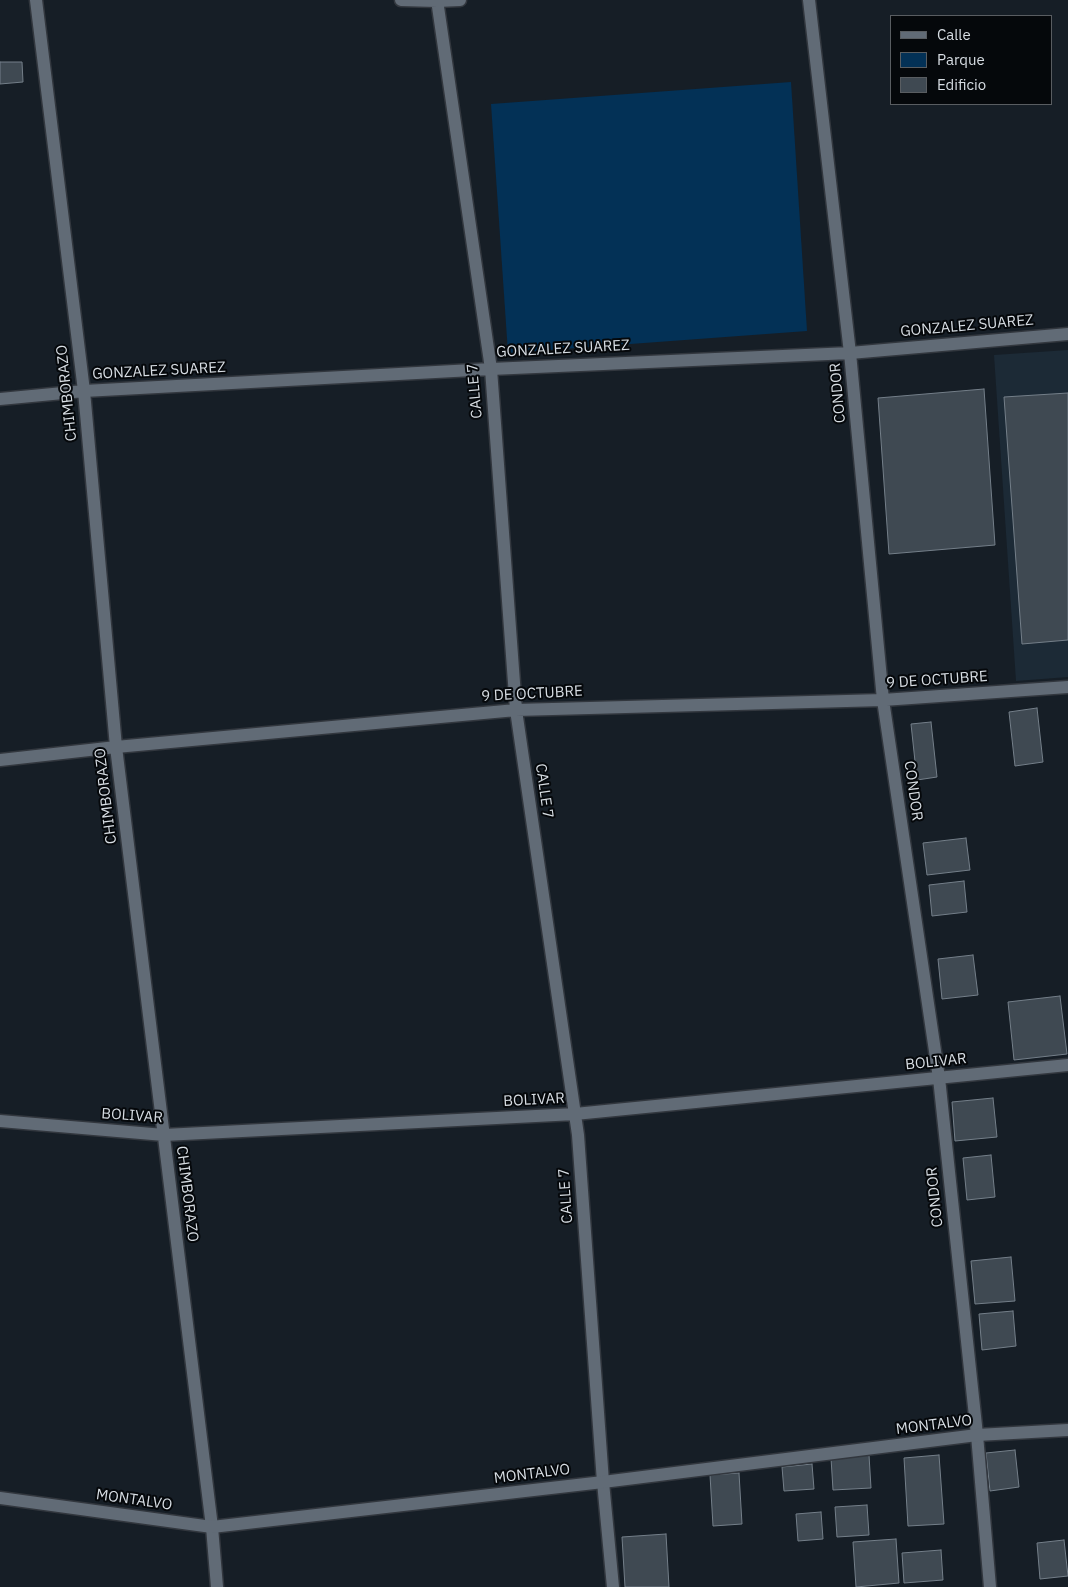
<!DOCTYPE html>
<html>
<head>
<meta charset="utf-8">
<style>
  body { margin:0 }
  #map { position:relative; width:1068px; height:1587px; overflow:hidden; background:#161e26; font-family:"IBM Plex Sans",sans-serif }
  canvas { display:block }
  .legend { position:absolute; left:890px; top:15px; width:162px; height:90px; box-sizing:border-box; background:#05080b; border:1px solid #595d61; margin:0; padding:6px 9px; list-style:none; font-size:15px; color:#d7dde3 }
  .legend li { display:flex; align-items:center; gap:10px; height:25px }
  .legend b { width:25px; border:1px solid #595d61 }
</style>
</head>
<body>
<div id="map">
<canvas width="1068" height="1587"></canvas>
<ul class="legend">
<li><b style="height:6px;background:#616b76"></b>Calle</li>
<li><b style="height:14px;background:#033156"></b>Parque</li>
<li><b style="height:14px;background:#3f4952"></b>Edificio</li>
</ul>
</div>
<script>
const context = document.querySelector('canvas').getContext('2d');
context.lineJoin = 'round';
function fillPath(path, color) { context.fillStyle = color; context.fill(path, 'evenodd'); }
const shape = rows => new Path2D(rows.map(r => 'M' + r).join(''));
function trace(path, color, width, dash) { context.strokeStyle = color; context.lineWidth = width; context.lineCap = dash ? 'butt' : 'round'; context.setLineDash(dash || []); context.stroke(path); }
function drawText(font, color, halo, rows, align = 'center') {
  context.font = font + ' "IBM Plex Sans",sans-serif'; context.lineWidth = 4; context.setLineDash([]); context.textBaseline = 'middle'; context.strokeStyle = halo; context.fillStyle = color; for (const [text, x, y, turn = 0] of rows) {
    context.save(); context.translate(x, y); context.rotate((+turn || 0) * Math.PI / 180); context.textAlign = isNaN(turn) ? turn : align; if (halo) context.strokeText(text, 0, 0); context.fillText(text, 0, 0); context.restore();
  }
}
fillPath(shape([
  [1068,350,1068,677,1016,681,994,355]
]), '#1c2a36');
fillPath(shape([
  [791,82,807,331,508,353,491,104]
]), '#033156');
const building = shape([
  [0,62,22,62,23,82,0,84,0,62],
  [984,389,995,545,889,554,878,398,984,389],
  [1068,393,1068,640,1022,644,1004,397,1068,393],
  [1037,708,1043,762,1015,766,1009,712,1037,708],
  [931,722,937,777,917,780,911,724,931,722],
  [966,838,970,870,927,875,923,843,966,838],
  [964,881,967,912,932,916,929,885,964,881],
  [973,955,978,995,942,999,938,959,973,955],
  [1060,996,1067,1054,1014,1060,1008,1002,1060,996],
  [993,1098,997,1137,955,1141,952,1102,993,1098],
  [991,1155,995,1197,967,1200,963,1158,991,1155],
  [1011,1257,1015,1301,975,1304,971,1261,1011,1257],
  [1013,1311,1016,1346,982,1350,979,1314,1013,1311],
  [1015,1450,1019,1487,990,1491,986,1453,1015,1450],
  [869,1455,871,1488,833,1490,831,1458,869,1455],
  [939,1455,944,1524,908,1526,904,1458,939,1455],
  [812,1464,814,1489,784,1491,782,1467,812,1464],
  [739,1473,742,1524,713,1526,710,1475,739,1473],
  [867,1505,869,1535,837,1537,835,1507,867,1505],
  [821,1512,823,1539,798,1541,796,1514,821,1512],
  [666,1534,669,1587,625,1587,622,1537,666,1534],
  [896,1539,899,1583,856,1587,853,1542,896,1539],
  [1064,1540,1068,1576,1040,1579,1037,1543,1064,1540],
  [941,1550,943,1580,904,1583,902,1553,941,1550]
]);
fillPath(building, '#3f4952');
trace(building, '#747f89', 1);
const minor = shape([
  [36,0,84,391,116,747,212,1527,217,1587],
  [401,0,437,1,460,0],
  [437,0,491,369,516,710,578,1135,603,1482,613,1587],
  [809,0,850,353,883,700,939,1078,977,1435,990,1587],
  [0,399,84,391,491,369,850,353,1068,334],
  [0,760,116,747,516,710,883,700,1068,687],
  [0,1121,164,1135,575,1114,1068,1065]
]);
const tertiary = shape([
  [0,1498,212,1527,603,1482,977,1435,1068,1430]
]);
trace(minor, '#32373e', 15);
trace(tertiary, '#32373e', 15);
trace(minor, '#616b76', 12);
trace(tertiary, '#616b76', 12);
drawText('15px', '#d7dde3', '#05080b', [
  ["GONZALEZ SUAREZ",967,326,-5],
  ["GONZALEZ SUAREZ",563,349,-3],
  ["GONZALEZ SUAREZ",159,371,-3],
  ["CALLE 7",475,391,-95],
  ["CHIMBORAZO",67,393,-96],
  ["CONDOR",838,393,-95],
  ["9 DE OCTUBRE",937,680,-4],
  ["9 DE OCTUBRE",532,694,-3],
  ["CALLE 7",544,791,82],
  ["CONDOR",913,791,82],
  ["CHIMBORAZO",106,796,-97],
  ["BOLIVAR",936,1062,-6],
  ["BOLIVAR",534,1100,-3],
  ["BOLIVAR",132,1116,4],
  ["CHIMBORAZO",187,1194,83],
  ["CALLE 7",566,1196,-94],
  ["CONDOR",935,1197,-96],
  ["MONTALVO",934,1425,-7],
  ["MONTALVO",532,1474,-7],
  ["MONTALVO",134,1500,8]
]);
</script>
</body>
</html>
